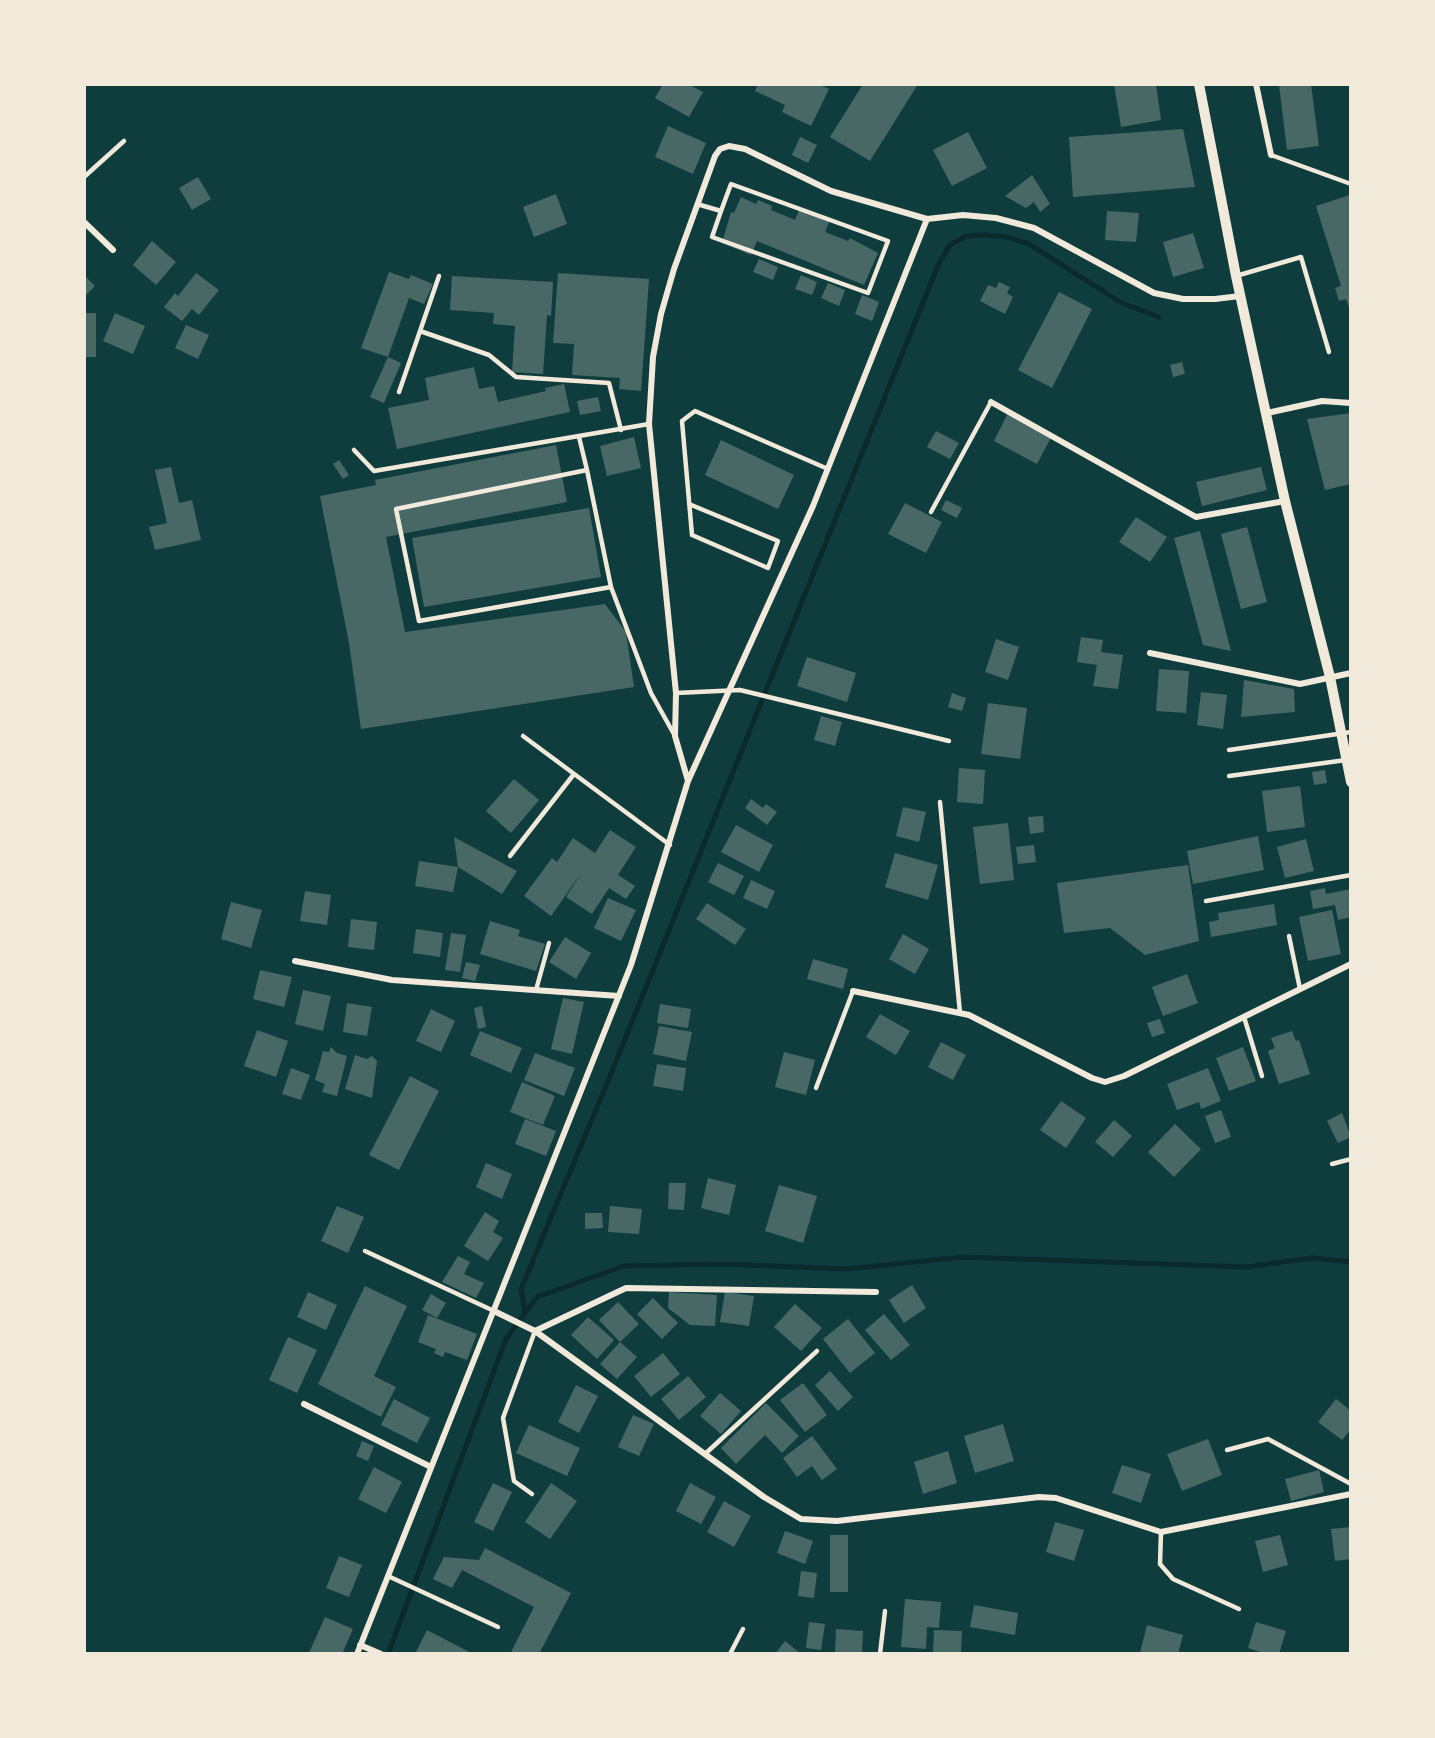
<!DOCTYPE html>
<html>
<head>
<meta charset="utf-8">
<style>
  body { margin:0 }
  #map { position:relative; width:1435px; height:1738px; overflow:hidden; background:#0f3d3e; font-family:Lato,sans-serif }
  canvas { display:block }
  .frame { position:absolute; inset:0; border:86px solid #f1e9da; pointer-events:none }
</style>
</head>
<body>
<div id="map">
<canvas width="1435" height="1738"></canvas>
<div class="frame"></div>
</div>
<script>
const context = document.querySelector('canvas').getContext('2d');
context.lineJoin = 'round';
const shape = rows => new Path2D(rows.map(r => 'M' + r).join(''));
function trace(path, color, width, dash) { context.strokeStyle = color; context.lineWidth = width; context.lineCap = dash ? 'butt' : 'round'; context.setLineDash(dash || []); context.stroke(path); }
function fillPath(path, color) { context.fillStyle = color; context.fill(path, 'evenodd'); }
trace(shape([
  [525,1313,521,1289,608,1081,939,263,950,245,966,236,983,235,1007,237,1029,244,1120,302,1159,317],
  [388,1654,506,1339,537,1297,624,1266,722,1264,846,1269,964,1257,1246,1267,1312,1258,1351,1262]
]), '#0a2a2b', 5);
fillPath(shape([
  [663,84,688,84,703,92,689,117,655,98],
  [758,84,818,84,829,89,811,126,782,112,785,105,755,91],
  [863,84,918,84,870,161,830,137],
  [1114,84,1156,84,1161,120,1121,127],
  [1311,84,1319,146,1287,150,1279,85],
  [668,126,706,143,693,174,655,157],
  [1183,129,1195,187,1073,197,1069,137],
  [968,132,987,168,952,186,933,150],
  [800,137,817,145,808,163,792,155],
  [1032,175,1050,204,1040,212,1034,202,1026,208,1005,196],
  [198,177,211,199,192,210,179,188],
  [556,194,567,224,534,237,523,207],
  [1350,195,1351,196,1351,314,1346,299,1339,301,1335,288,1341,286,1316,206],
  [741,197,756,204,758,200,772,206,771,210,795,220,800,208,830,220,825,232,848,241,850,238,878,253,864,285,757,241,751,255,722,243,731,212,734,213],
  [1107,211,1139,213,1136,242,1105,240],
  [1193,233,1204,268,1173,277,1163,242],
  [152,241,176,262,156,285,133,265],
  [759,259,778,267,773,280,753,272],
  [389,272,409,279,411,275,433,284,424,304,409,298,388,357,361,348],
  [196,273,219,290,199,315,192,309,182,321,164,307,175,293,178,296],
  [558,273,649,279,641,391,619,389,620,378,572,375,574,344,553,343],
  [84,275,95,286,84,297],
  [801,275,817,282,812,295,795,289],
  [452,276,553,282,551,316,547,315,543,374,512,372,515,326,493,324,494,313,450,310],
  [999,282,1010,287,1007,293,1013,297,1005,314,980,301,988,285,996,288],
  [828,283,845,290,839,306,821,298],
  [1059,292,1092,309,1052,388,1018,370],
  [862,295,879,302,872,321,855,314],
  [84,313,96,313,96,357,84,357],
  [115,313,145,326,133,354,103,341],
  [186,325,209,335,198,359,175,348],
  [388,357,401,363,384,403,370,397],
  [1182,362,1185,374,1173,377,1170,365],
  [474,367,479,389,494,386,498,402,546,391,545,388,564,384,570,412,397,449,388,408,429,400,425,378],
  [598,397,601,411,580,415,577,401],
  [1009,411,1053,434,1037,464,994,441],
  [1351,413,1351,484,1325,490,1307,419],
  [936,431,959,443,950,459,927,447],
  [634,437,641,468,607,476,600,446],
  [721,440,794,475,778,509,705,475],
  [556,445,567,502,386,537,405,632,605,604,626,632,634,687,361,729,349,643,320,496,376,485,375,480],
  [339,460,349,475,343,479,333,464],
  [171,467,179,503,192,500,201,540,155,550,149,527,167,523,155,470],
  [1261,467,1267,490,1202,506,1196,482],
  [946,500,962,508,957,518,941,510],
  [905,503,942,522,926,553,888,534],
  [589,508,601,577,424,607,412,538],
  [1136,517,1167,537,1150,562,1119,542],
  [1247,527,1267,602,1241,609,1221,534],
  [1200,531,1231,651,1203,645,1174,538],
  [1081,637,1103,640,1101,652,1123,655,1118,689,1093,686,1097,665,1077,662],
  [996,639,1019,647,1008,680,985,672],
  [807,657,856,673,847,702,797,686],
  [1159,669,1189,671,1186,713,1156,711],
  [1244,680,1294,689,1295,712,1241,717],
  [1201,692,1227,695,1223,729,1197,725],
  [952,693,966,698,962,711,948,707],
  [988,703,1027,708,1020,759,981,754],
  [821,716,842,722,835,746,814,740],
  [959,768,985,770,983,804,957,802],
  [1325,770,1327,783,1314,785,1312,772],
  [514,779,539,800,511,833,486,811],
  [1300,786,1305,827,1267,832,1262,791],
  [751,799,763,808,766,804,777,812,767,825,745,808],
  [903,807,926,812,919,842,896,836],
  [1043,816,1044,832,1030,834,1028,817],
  [1008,823,1014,880,980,884,973,827],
  [736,825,773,845,759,872,721,852],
  [610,830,636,847,618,875,635,886,626,899,609,888,592,914,566,897,582,872,551,916,524,896,552,858,557,862,573,838,595,853],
  [1258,836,1264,870,1193,884,1187,851],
  [454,837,517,871,502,894,458,867],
  [1306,839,1314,871,1285,878,1277,847],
  [1034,845,1036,862,1018,864,1016,847],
  [895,853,938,865,928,900,885,887],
  [419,861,458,867,453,892,415,886],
  [718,863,744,876,734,895,708,882],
  [1188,865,1199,941,1145,955,1110,928,1064,933,1057,883],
  [751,880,775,891,767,909,743,898],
  [1325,888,1326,894,1351,889,1351,917,1338,920,1335,905,1313,909,1310,891],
  [305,891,331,895,327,925,300,921],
  [608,898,636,910,621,941,594,928],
  [231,902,262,910,251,948,221,939],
  [707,903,746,929,735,945,696,919],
  [1274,904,1277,925,1211,937,1209,922,1219,920,1218,913],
  [1332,910,1341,954,1308,961,1299,917],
  [351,919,377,922,374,950,348,947],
  [490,921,520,930,518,936,545,944,536,971,480,954],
  [416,929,443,933,440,957,413,953],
  [451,933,466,935,460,972,445,970],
  [903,934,929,949,915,974,889,959],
  [565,937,591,953,576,979,549,962],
  [813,959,848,969,843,989,807,979],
  [466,962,480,965,475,981,462,978],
  [260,970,292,977,284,1007,253,999],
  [1187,974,1198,1003,1163,1016,1152,987],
  [303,990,331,996,323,1031,295,1024],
  [563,998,584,1002,572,1054,551,1049],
  [347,1003,372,1007,367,1036,343,1032],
  [660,1004,691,1009,688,1028,657,1023],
  [482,1006,486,1027,478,1029,474,1008],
  [431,1009,455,1021,441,1052,416,1041],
  [880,1014,910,1031,896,1055,866,1037],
  [1160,1019,1165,1033,1152,1037,1147,1023],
  [659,1026,692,1032,686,1061,653,1054],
  [257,1030,288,1041,276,1077,244,1066],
  [480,1031,522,1048,511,1073,470,1055],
  [1292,1031,1296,1041,1299,1040,1310,1074,1279,1084,1268,1051,1275,1048,1271,1038],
  [941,1042,966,1055,953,1080,928,1067],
  [331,1047,337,1053,347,1056,337,1096,322,1092,325,1084,315,1080,323,1051,329,1052],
  [1243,1047,1256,1081,1229,1091,1216,1058],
  [784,1052,815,1060,806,1095,775,1087],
  [535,1053,575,1068,564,1096,524,1080],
  [355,1055,367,1059,372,1056,377,1061,372,1098,345,1089],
  [657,1064,686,1068,683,1091,653,1086],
  [291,1068,310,1075,301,1100,282,1094],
  [1208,1068,1221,1101,1201,1109,1199,1102,1177,1110,1167,1084],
  [410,1076,439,1091,399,1170,369,1155],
  [522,1082,555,1096,543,1125,510,1112],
  [1061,1101,1086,1118,1066,1148,1040,1130],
  [1221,1110,1231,1137,1215,1143,1205,1116],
  [1342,1113,1351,1137,1338,1143,1327,1121],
  [525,1119,556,1131,546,1156,515,1144],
  [1114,1120,1132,1136,1113,1157,1095,1142],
  [1175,1124,1201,1149,1174,1177,1148,1152],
  [486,1163,512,1174,502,1199,476,1187],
  [708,1178,736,1185,729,1215,701,1208],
  [669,1183,686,1183,684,1210,668,1209],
  [779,1185,817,1196,803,1243,765,1231],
  [337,1206,364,1217,348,1253,321,1241],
  [610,1206,642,1209,639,1234,608,1232],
  [485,1212,499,1221,493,1232,503,1238,488,1261,464,1246],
  [585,1213,602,1213,603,1228,585,1229],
  [458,1256,470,1262,464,1274,484,1283,476,1298,442,1282],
  [912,1285,926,1308,904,1323,889,1300],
  [365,1286,407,1306,374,1376,396,1387,381,1417,318,1384],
  [308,1292,337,1305,326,1330,297,1317],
  [669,1292,717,1295,715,1326,690,1325,668,1308],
  [725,1292,754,1296,749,1326,720,1322],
  [431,1294,446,1303,437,1318,422,1310],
  [653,1298,678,1323,662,1339,637,1314],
  [618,1302,639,1324,620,1342,599,1320],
  [795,1304,822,1328,801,1351,774,1327],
  [884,1314,910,1345,891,1360,865,1330],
  [428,1315,477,1334,467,1360,445,1352,443,1357,434,1353,436,1349,418,1342],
  [588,1317,614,1340,597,1359,571,1335],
  [848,1319,875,1353,850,1373,823,1339],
  [288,1337,317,1350,297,1393,269,1380],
  [620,1342,637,1357,617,1379,600,1364],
  [663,1353,680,1374,651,1397,634,1376],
  [830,1371,853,1397,838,1411,815,1385],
  [688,1376,706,1397,679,1420,661,1399],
  [803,1383,827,1415,805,1432,780,1400],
  [576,1385,598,1396,579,1433,558,1422],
  [720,1393,741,1411,721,1434,700,1416],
  [394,1399,430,1418,417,1443,381,1425],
  [1336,1399,1351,1411,1351,1429,1342,1440,1318,1422],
  [766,1403,799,1436,782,1453,765,1435,736,1464,721,1448],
  [633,1415,654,1424,639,1456,618,1447],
  [1003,1424,1014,1461,975,1473,964,1436],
  [529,1425,580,1448,567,1476,516,1453],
  [812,1436,837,1469,822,1480,812,1466,797,1477,783,1458],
  [1208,1439,1222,1475,1182,1491,1167,1454],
  [362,1441,374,1446,368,1461,356,1456],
  [948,1451,957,1483,923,1494,914,1462],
  [1122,1465,1151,1474,1141,1503,1112,1493],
  [374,1467,402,1482,386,1513,358,1499],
  [1319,1470,1324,1492,1291,1501,1285,1479],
  [493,1483,512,1492,493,1531,474,1522],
  [551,1483,577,1501,550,1539,525,1522],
  [690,1483,716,1497,701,1524,676,1511],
  [724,1501,751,1516,734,1547,707,1532],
  [1055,1522,1084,1530,1074,1561,1046,1552],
  [1351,1527,1351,1559,1335,1561,1331,1529],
  [785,1531,813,1541,805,1564,777,1553],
  [830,1535,848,1535,848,1592,830,1592],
  [1280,1535,1288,1565,1263,1572,1255,1541],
  [485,1548,571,1593,539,1654,510,1654,534,1607,462,1570,452,1588,433,1579,444,1557,479,1560],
  [339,1556,362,1565,349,1597,326,1588],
  [801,1571,817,1573,814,1598,798,1596],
  [905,1599,941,1602,939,1628,927,1627,926,1649,901,1647],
  [974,1605,1018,1613,1015,1635,970,1627],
  [325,1617,353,1629,342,1654,309,1653],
  [809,1622,825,1624,821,1650,806,1648],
  [1256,1622,1286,1631,1279,1654,1266,1654,1248,1648],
  [1147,1625,1183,1635,1178,1654,1140,1653],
  [836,1629,863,1631,862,1654,835,1654],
  [427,1630,473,1654,415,1654],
  [934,1630,962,1631,961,1654,933,1654],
  [785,1641,801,1654,775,1654]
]), '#486865');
trace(shape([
  [1271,155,1351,184],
  [84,177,124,141],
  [697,204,721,211,731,184,888,241,868,293,712,237,721,211],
  [1236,276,1301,257,1329,352],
  [420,331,489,355,516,377,609,383,621,430],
  [399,392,439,276],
  [579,437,587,470,396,509,419,621,611,587,651,693,675,736],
  [354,450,374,471,649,424],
  [587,470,611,587],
  [689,504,778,541,768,568,692,535,682,421,695,411,828,469],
  [931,512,991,402],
  [676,693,740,690,949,741],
  [523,736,670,845],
  [1229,750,1351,732],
  [1229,776,1346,760],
  [940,802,960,1013],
  [510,856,574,774],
  [1206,901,1351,875],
  [1289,936,1300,989],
  [536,990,549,943],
  [1244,1017,1262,1076],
  [816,1088,853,991],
  [1332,1164,1351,1159],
  [365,1251,494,1311],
  [1227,1450,1268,1439,1351,1484],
  [705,1454,817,1351],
  [532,1494,514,1481,503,1418,535,1331],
  [1161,1532,1160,1564,1173,1579,1239,1609],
  [388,1576,498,1627],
  [730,1654,743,1629],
  [880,1654,885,1611]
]), '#f1e9da', 4.5);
trace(shape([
  [1256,84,1271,155],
  [84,222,113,250],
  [991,402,1196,517,1285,501],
  [1267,413,1322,401,1351,403],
  [1150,653,1300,684,1351,673],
  [688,781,675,736,676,693,649,424,653,357,661,314,674,269,715,156,720,149,729,146,745,149,831,191,927,219,963,215,996,218,1034,228,1154,293,1183,299,1215,299,1240,296],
  [295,961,392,980,619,996],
  [853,991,969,1015,1092,1078,1105,1082,1124,1076,1351,964],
  [494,1311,535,1331,764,1497,801,1519,837,1521,1039,1497,1056,1498,1161,1532,1351,1494],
  [535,1331,626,1288,876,1292],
  [304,1404,431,1467],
  [360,1645,381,1654],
  [357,1654,631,965,688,781,813,506,927,219]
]), '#f1e9da', 6);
trace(shape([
  [1199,84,1236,276,1285,501,1330,677,1351,782]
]), '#f1e9da', 10);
</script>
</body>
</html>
